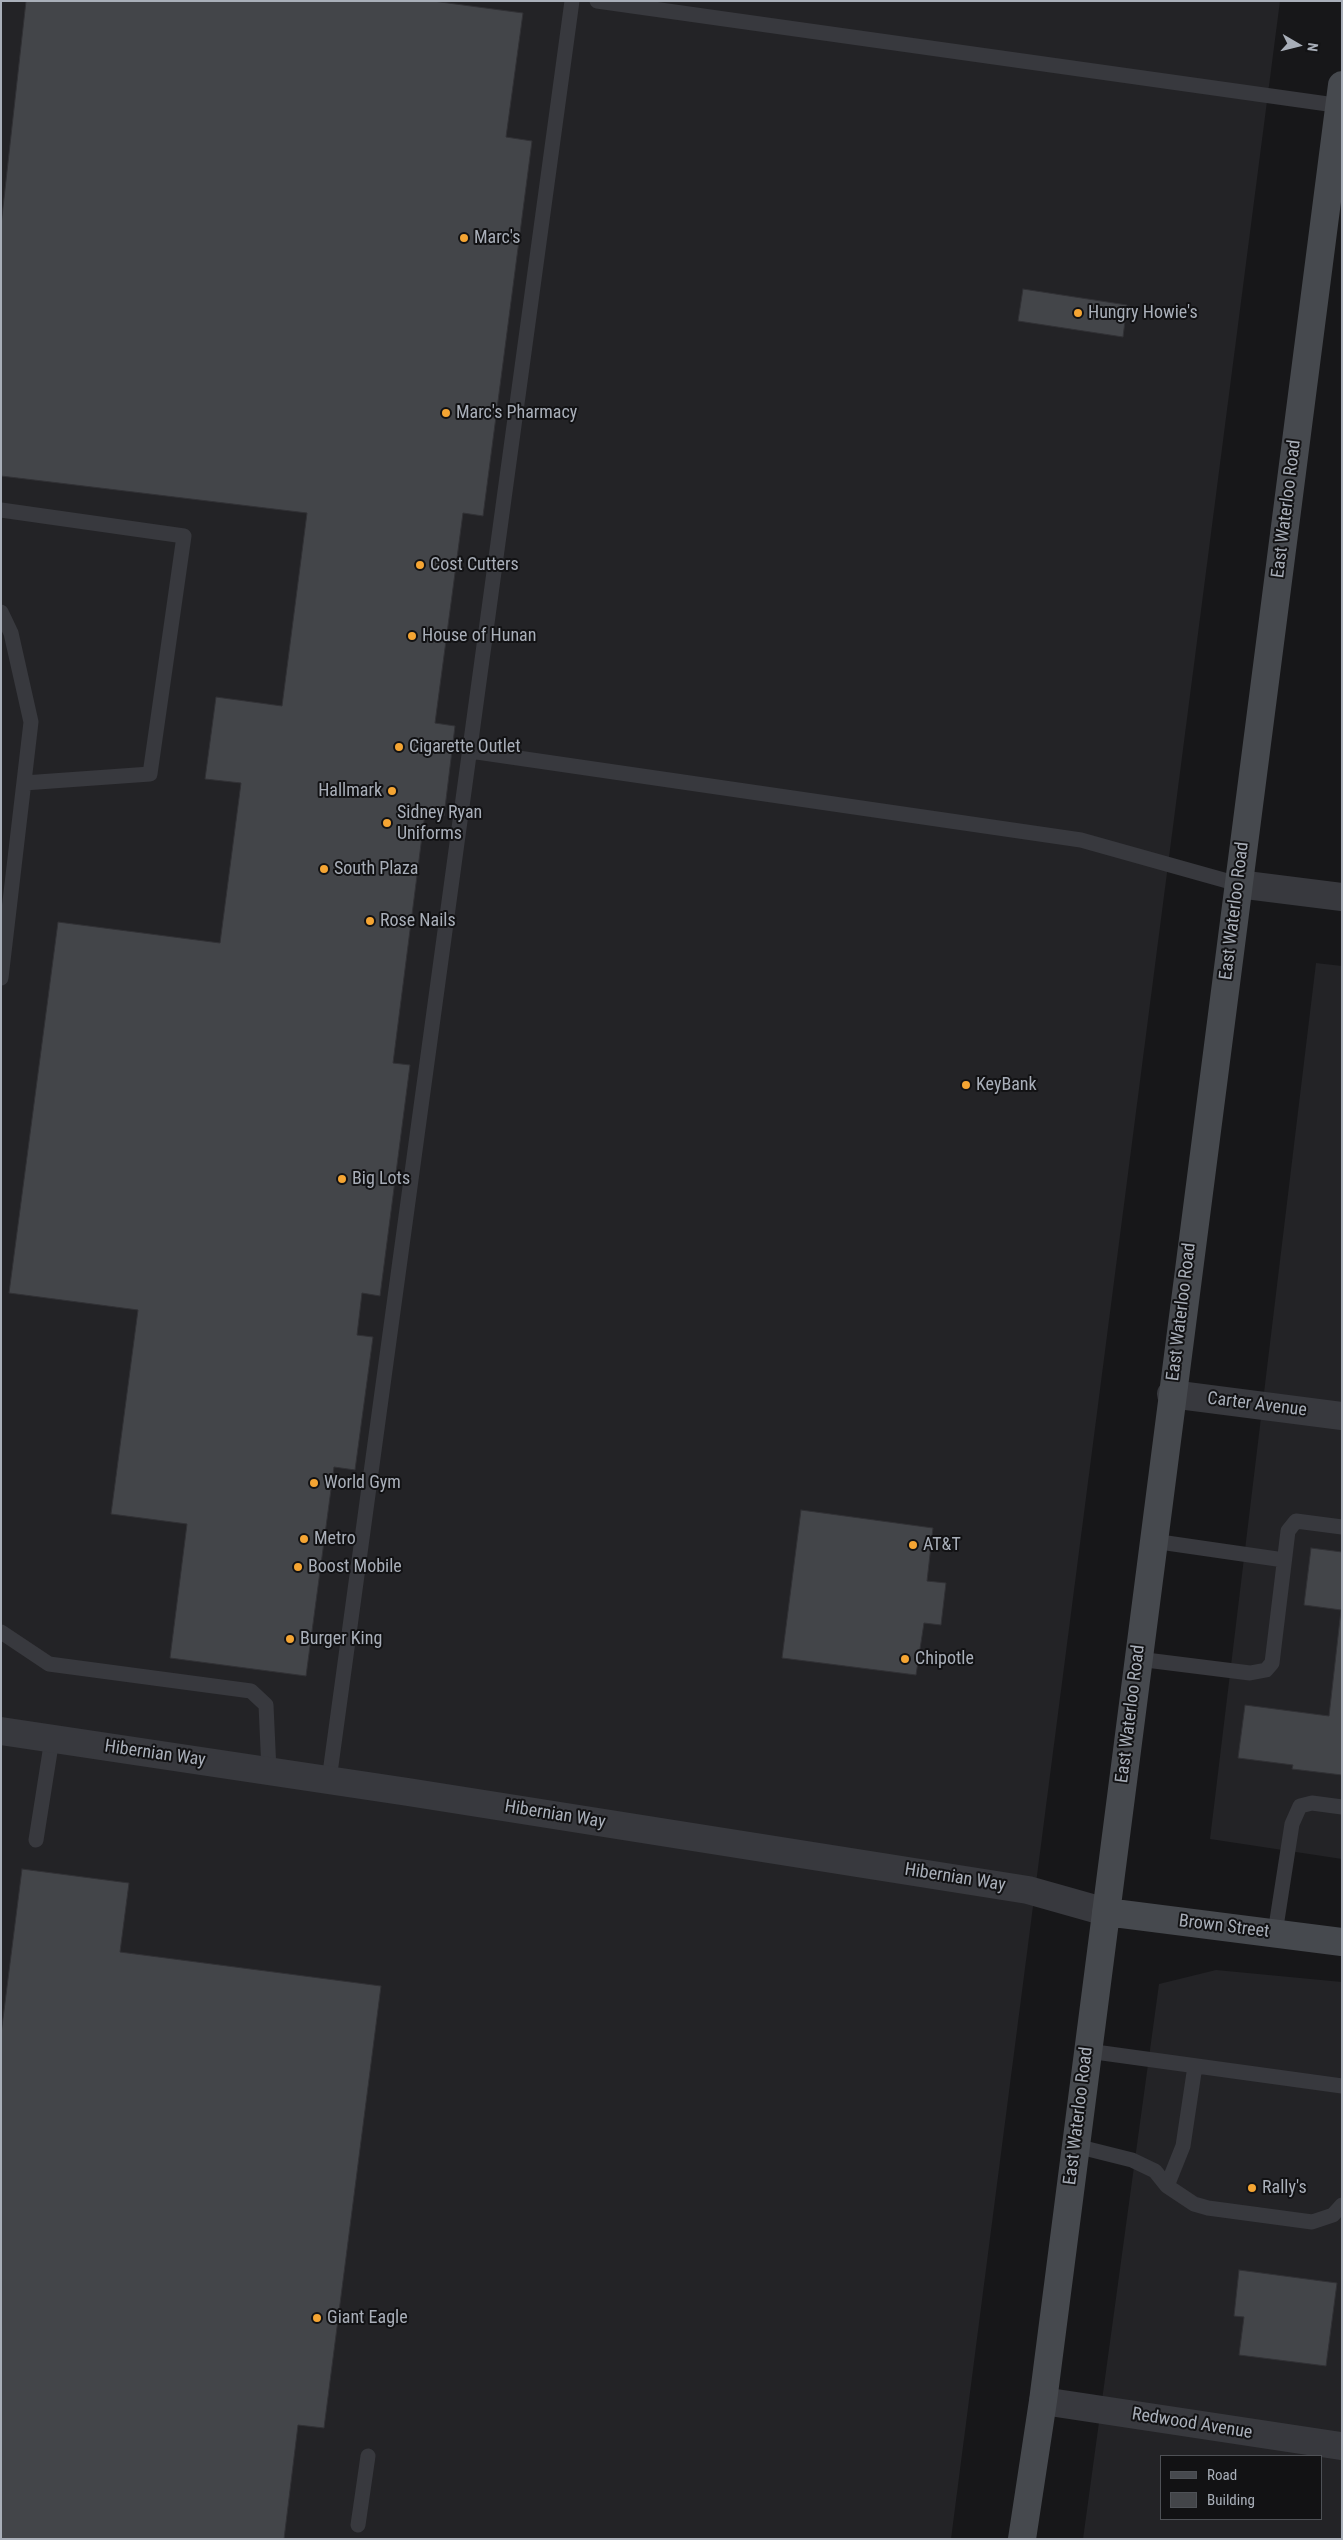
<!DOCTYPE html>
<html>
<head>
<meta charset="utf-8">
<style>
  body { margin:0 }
  #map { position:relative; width:1343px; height:2540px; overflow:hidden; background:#171719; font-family:"Roboto Condensed",sans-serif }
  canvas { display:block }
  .frame { position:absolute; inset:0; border:2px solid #a9afb9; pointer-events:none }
  .legend { position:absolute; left:1160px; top:2455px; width:162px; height:65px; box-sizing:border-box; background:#121214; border:1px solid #4e5156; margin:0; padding:6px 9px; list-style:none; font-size:15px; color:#a9afb9 }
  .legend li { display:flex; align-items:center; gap:10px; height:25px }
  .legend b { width:25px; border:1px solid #4e5156 }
  .north { position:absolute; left:1273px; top:20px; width:50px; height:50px; -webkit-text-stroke:4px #121214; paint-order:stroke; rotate:98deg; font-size:14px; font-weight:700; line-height:20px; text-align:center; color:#a9afb9 }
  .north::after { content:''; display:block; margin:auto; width:18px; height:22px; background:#a9afb9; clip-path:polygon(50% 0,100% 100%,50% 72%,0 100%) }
</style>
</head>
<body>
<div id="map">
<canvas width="1343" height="2540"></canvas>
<div class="frame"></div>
<ul class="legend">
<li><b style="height:6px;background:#46494e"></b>Road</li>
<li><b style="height:14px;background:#434549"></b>Building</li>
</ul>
<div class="north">N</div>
</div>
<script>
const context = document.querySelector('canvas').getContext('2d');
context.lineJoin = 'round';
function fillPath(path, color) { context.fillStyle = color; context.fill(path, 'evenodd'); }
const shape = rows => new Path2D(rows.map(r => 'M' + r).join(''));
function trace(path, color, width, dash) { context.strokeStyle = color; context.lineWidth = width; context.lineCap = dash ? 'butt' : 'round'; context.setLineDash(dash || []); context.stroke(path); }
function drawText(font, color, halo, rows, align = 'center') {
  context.font = font + ' "Roboto Condensed",sans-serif'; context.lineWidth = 4; context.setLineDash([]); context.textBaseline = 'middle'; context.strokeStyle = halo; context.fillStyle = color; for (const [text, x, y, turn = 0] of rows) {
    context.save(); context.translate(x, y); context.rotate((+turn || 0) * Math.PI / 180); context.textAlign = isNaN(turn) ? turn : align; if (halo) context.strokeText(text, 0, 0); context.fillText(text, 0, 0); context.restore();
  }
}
fillPath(shape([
  [1,1,1280,1,951,2539,1,2539],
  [1316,963,1342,966,1342,1859,1210,1839],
  [1216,1970,1342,1982,1342,2539,1083,2539,1159,1984],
  [1162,2456,1322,2456,1322,2519,1162,2519]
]), '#232326');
const building = shape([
  [26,1,433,1,523,13,506,137,532,141,483,516,463,513,435,723,455,726,444,816,425,813,393,1063,410,1065,380,1296,362,1293,357,1335,373,1337,355,1470,334,1467,306,1676,170,1658,187,1524,111,1514,138,1310,9,1293,58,922,220,943,241,783,205,779,216,697,282,706,307,513,1,476,1,225,26,1],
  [1023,289,1127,305,1123,337,1018,321,1023,289],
  [801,1510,933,1528,927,1581,946,1583,941,1625,924,1623,916,1675,782,1658,801,1510],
  [1311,1548,1342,1552,1342,1775,1292,1769,1293,1765,1238,1758,1245,1705,1329,1716,1341,1610,1304,1605,1311,1548],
  [22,1869,129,1883,120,1952,381,1986,324,2428,298,2425,284,2539,1,2539,1,2034,22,1869],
  [1239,2270,1337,2283,1326,2366,1239,2355,1244,2317,1234,2316,1239,2270]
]);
fillPath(building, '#434549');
trace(building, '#313135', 1);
trace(shape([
  [597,1,1342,106],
  [1,510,184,536,150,774,24,783],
  [1,612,11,633,31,722,1,978],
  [470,751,1081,840,1238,884],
  [1153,1541,1284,1560],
  [1,1632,49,1664,251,1691,266,1705,269,1771],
  [1138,1659,1250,1673,1266,1670,1272,1663,1288,1531,1296,1521,1342,1527],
  [329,1780,572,1],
  [36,1840,52,1739],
  [1275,1933,1292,1824,1300,1806,1312,1803,1342,1807],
  [1088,2051,1342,2086],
  [1076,2146,1132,2160,1155,2171,1167,2186,1194,2204,1208,2208,1312,2222,1333,2215,1342,2205],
  [1167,2186,1183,2146,1195,2066],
  [358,2525,368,2456]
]), '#38393e', 15);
trace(shape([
  [1238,884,1342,897],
  [1171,1394,1342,1416],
  [1,1731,408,1792,1028,1890,1106,1912],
  [1043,2401,1341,2446]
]), '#38393e', 28);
trace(shape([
  [1106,1912,1342,1942],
  [1022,2539,1043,2401,1342,85]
]), '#46494e', 28);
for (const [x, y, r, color] of [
  [464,238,5,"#f5a533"],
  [1078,313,5,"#f5a533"],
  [446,413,5,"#f5a533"],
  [420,565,5,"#f5a533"],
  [412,636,5,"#f5a533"],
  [399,747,5,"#f5a533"],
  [392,791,5,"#f5a533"],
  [387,823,5,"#f5a533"],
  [324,869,5,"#f5a533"],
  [370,921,5,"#f5a533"],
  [966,1085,5,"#f5a533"],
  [342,1179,5,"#f5a533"],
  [314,1483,5,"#f5a533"],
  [304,1539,5,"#f5a533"],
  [913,1545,5,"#f5a533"],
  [298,1567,5,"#f5a533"],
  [290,1639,5,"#f5a533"],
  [905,1659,5,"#f5a533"],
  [1252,2188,5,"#f5a533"],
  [317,2318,5,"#f5a533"]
]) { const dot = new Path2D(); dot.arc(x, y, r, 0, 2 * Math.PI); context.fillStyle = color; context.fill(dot); trace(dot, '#121214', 2); }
drawText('18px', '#a9afb9', '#121214', [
  ["Marc's",474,238],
  ["Hungry Howie's",1088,313],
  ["Marc's Pharmacy",456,413],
  ["Cost Cutters",430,565],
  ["House of Hunan",422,636],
  ["Cigarette Outlet",409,747],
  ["Hallmark",382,791,"right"],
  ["Sidney Ryan",397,813],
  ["Uniforms",397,834],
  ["South Plaza",334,869],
  ["Rose Nails",380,921],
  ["KeyBank",976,1085],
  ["Big Lots",352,1179],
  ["World Gym",324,1483],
  ["Metro",314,1539],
  ["AT&T",923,1545],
  ["Boost Mobile",308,1567],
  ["Burger King",300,1639],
  ["Chipotle",915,1659],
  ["Rally's",1262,2188],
  ["Giant Eagle",327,2318]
], 'left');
drawText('18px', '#a9afb9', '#121214', [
  ["East Waterloo Road",1287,509,-83],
  ["East Waterloo Road",1235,911,-83],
  ["East Waterloo Road",1182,1312,-83],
  ["Carter Avenue",1257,1405,7],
  ["East Waterloo Road",1131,1714,-83],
  ["Hibernian Way",155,1754,8],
  ["Hibernian Way",555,1815,9],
  ["Hibernian Way",955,1878,9],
  ["Brown Street",1224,1927,7],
  ["East Waterloo Road",1079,2116,-83],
  ["Redwood Avenue",1192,2424,9]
]);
</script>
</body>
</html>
